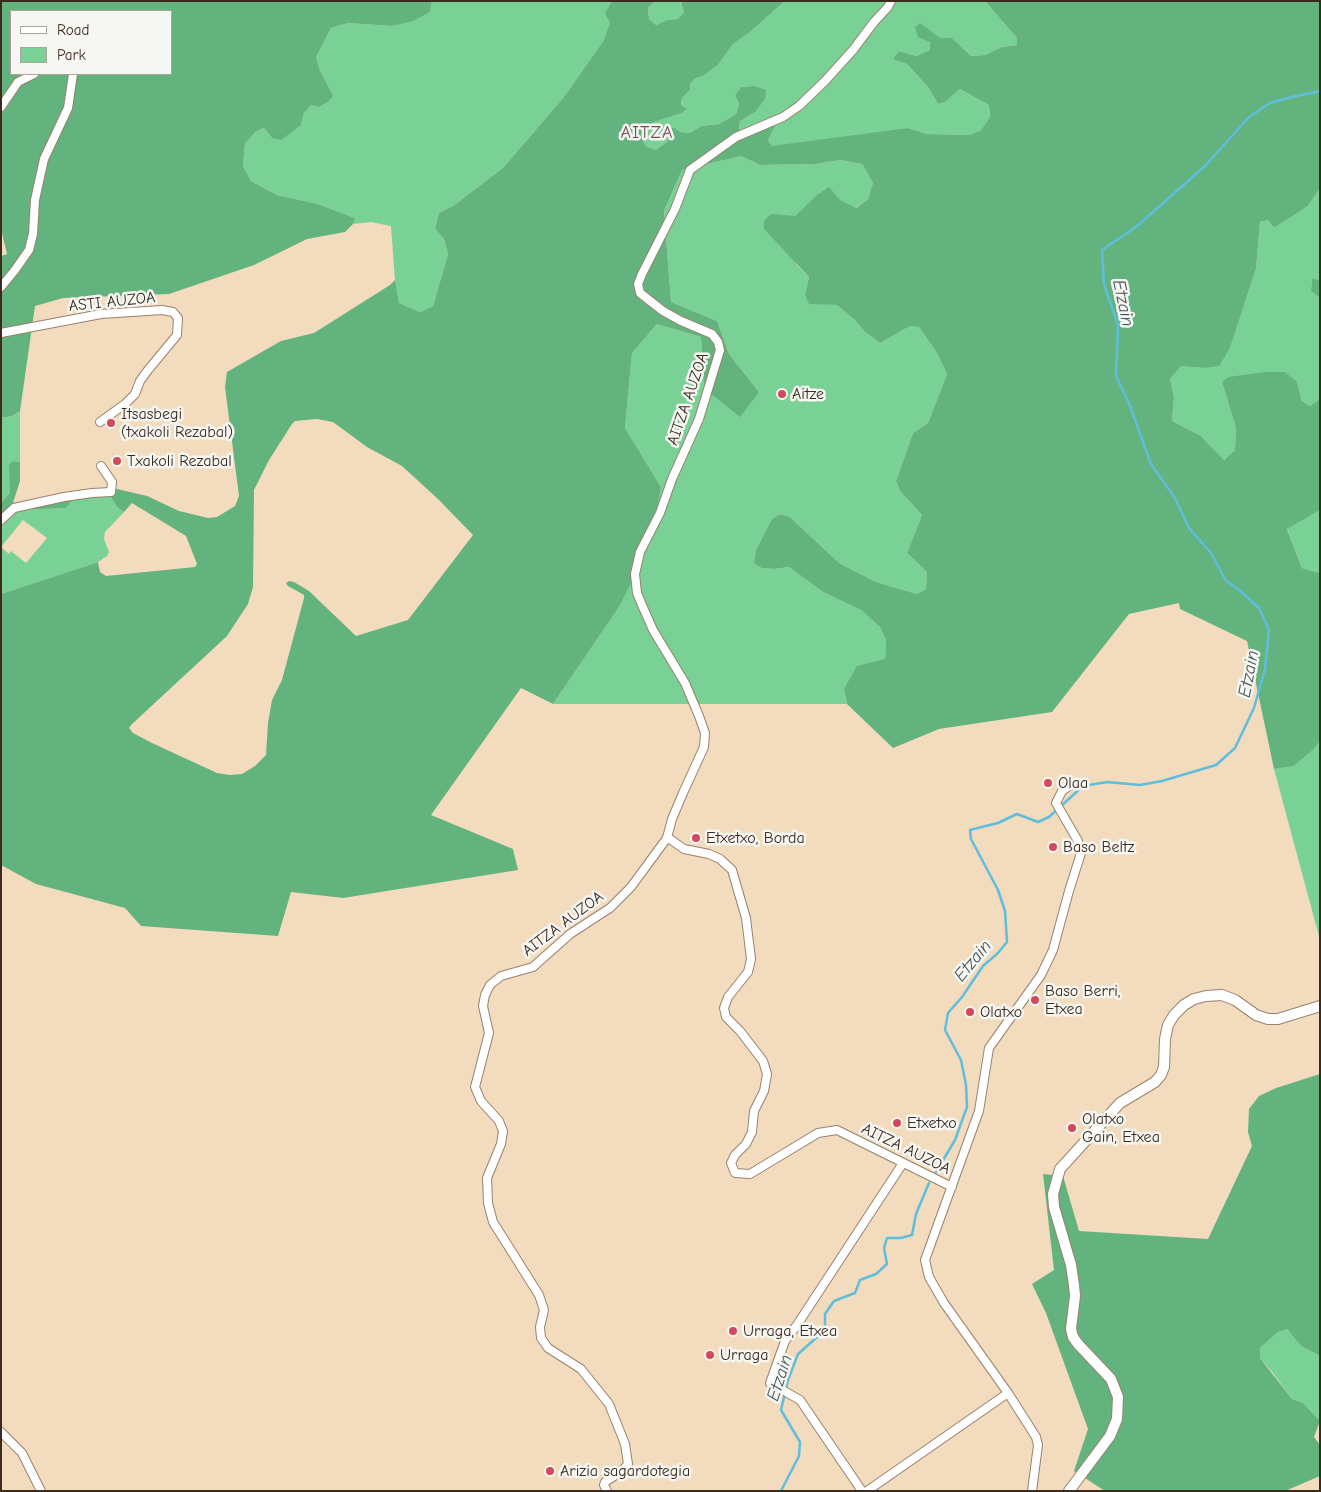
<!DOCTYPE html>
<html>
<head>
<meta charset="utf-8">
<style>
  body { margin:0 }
  #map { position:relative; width:1321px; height:1492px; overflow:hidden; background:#f3dbbd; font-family:"Comic Neue",sans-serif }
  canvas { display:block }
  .frame { position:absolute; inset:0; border:2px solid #3b2a1e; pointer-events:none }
  .legend { position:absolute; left:10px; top:10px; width:162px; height:65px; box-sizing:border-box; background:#f6f6f2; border:1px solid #aba49d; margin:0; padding:6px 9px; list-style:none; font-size:15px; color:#3b2a1e }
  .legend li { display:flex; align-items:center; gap:10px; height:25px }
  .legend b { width:25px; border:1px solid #aba49d }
</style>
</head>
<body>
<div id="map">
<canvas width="1321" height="1492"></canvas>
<div class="frame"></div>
<ul class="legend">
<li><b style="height:6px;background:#fff"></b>Road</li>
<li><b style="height:14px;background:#7ad195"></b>Park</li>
</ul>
</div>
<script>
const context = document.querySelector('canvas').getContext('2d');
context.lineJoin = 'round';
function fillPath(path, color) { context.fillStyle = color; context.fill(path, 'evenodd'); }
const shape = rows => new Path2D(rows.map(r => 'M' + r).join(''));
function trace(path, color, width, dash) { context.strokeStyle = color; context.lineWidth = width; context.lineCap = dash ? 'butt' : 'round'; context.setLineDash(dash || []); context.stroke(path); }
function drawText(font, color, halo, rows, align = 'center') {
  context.font = font + ' "Comic Neue",sans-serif'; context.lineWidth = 5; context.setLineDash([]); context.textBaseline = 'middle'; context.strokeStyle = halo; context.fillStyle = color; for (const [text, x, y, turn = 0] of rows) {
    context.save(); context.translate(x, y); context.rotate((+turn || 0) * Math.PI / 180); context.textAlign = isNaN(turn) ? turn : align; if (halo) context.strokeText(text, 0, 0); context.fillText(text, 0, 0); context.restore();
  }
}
fillPath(shape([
  [432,1,612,1,606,13,611,23,604,40,564,97,503,168,453,206,439,213,435,229,444,239,448,254,433,306,420,312,399,303,395,280,391,226,371,222,353,224,355,218,318,204,277,195,251,181,243,166,245,144,255,132,264,128,272,138,301,125,304,113,311,105,319,107,328,102,332,96,320,71,316,57,331,28,348,23,392,26,430,12],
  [655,1,681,1,684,13,677,19,667,20,656,25,649,19,648,8],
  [785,1,985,1,1017,38,1017,45,1002,47,985,55,971,56,952,38,940,38,930,42,930,50,916,56,899,51,894,58,907,64,928,87,938,104,945,102,960,89,989,105,990,117,981,130,970,135,927,134,908,128,824,142,772,146,768,140,775,125,753,134,739,130,740,121,755,112,754,86,741,87,735,95,739,104,736,114,719,124,701,126,690,133,681,132,675,128,668,141,656,150,646,146,642,139,645,132,654,122,682,113,686,109,681,105,682,98,690,90,690,84,696,78,703,76,718,65,733,44,750,32],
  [741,156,760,165,815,164,841,160,862,164,873,183,868,199,855,208,840,200,804,208,795,216,796,264,809,277,805,295,809,303,837,305,855,320,865,332,880,343,910,326,919,327,937,353,947,374,928,423,913,433,896,481,900,491,922,515,907,553,927,572,926,589,917,594,876,582,839,563,790,517,780,514,772,519,756,550,762,568,774,569,789,567,823,592,861,610,880,627,886,640,885,659,844,689,847,704,553,704,619,607,661,487,625,428,632,353,657,324,701,337,704,388,759,392,729,354,717,321,671,302,664,211,682,170],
  [1320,188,1320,280,1312,278,1311,291,1320,298,1320,399,1310,406,1302,401,1297,382,1222,382,1236,428,1235,450,1224,460,1201,436,1172,421,1174,397,1170,379,1181,366,1203,368,1230,348,1256,269,1260,222,1268,220,1274,228,1308,206],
  [20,411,20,462,14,461,10,464,10,493,1,503,1,418,12,416],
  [85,496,111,497,117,507,124,512,105,532,104,539,109,552,107,556,98,562,1,594,1,547,9,554,11,551,26,563,47,538,23,520,1,547,1,523,15,510,66,508,72,501],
  [1320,510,1320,573,1302,568,1287,528],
  [1320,741,1320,940,1274,769,1294,766,1314,749],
  [1287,1329,1301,1346,1320,1356,1320,1421,1303,1403,1292,1399,1273,1373,1260,1358,1260,1348,1278,1332]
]), '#7ad195');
fillPath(shape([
  [1,1,432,1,430,12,413,21,392,26,348,23,331,28,316,57,320,71,333,96,328,102,319,107,311,105,304,113,301,125,281,140,272,138,264,128,255,132,245,144,243,166,251,181,277,195,318,204,355,218,353,224,345,232,307,239,254,265,169,294,63,298,35,306,20,411,12,416,1,418,1,256,7,254,1,229],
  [11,11,171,11,171,74,11,74],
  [612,1,655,1,648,8,649,19,656,25,667,20,677,19,684,13,681,1,785,1,750,32,733,44,718,65,703,76,696,78,690,84,690,90,682,98,681,105,687,109,682,113,654,122,645,132,642,139,646,146,656,150,668,141,671,128,675,128,681,132,690,133,701,126,719,124,736,114,739,104,735,95,741,87,754,86,766,90,765,99,755,112,740,121,739,130,753,133,776,124,768,140,772,146,908,128,927,134,970,135,981,130,990,117,989,105,960,89,945,102,938,104,928,87,907,64,893,59,899,51,916,56,930,50,930,42,918,37,915,27,920,23,940,38,952,38,971,56,985,55,1002,47,1017,45,1017,38,985,1,1320,1,1320,188,1308,206,1274,228,1268,220,1260,222,1256,269,1230,348,1219,366,1203,368,1181,366,1170,379,1174,397,1172,421,1201,436,1224,460,1235,450,1236,428,1222,382,1229,377,1265,372,1285,372,1297,382,1302,401,1310,406,1320,399,1320,510,1287,529,1302,568,1320,573,1320,741,1314,749,1294,766,1274,769,1247,641,1180,609,1179,603,1129,614,1052,712,939,729,893,748,847,704,844,689,857,666,885,659,886,640,880,627,861,610,823,592,789,567,774,569,762,568,754,563,756,550,772,519,780,514,790,517,839,563,876,582,917,594,926,589,927,572,907,553,922,515,900,491,896,481,913,433,928,423,947,374,937,353,919,327,910,326,880,343,865,332,855,320,837,305,809,304,805,295,809,277,764,229,764,221,771,214,795,216,817,195,829,187,840,200,856,208,868,199,873,183,862,164,841,160,815,164,760,165,741,156,682,170,664,211,671,302,717,321,729,354,759,392,740,417,704,388,701,337,657,324,632,353,625,428,661,487,655,517,639,547,630,585,619,607,553,704,521,688,431,815,513,849,518,870,343,898,291,892,278,936,141,926,125,908,36,884,1,865,1,594,98,562,100,572,106,576,195,567,197,564,186,536,132,503,124,512,117,507,111,497,85,496,72,501,66,508,15,510,1,523,1,503,10,493,9,464,14,461,20,462,20,481,13,503,93,490,117,489,147,496,179,511,208,518,217,517,235,506,239,496,225,387,227,372,281,341,314,333,390,285,395,280,399,303,420,312,433,306,448,254,444,239,435,229,439,213,453,206,503,168,564,97,604,40,610,23,605,13],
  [317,419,333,422,367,447,402,466,438,499,473,535,408,620,356,636,309,591,294,582,289,581,286,583,288,586,304,595,304,598,282,680,272,700,268,723,266,755,255,766,242,774,230,775,217,773,152,743,133,733,129,728,131,725,227,636,248,604,253,587,254,490,269,460,292,424,295,421],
  [1312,278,1320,280,1320,298,1311,291],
  [1320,1074,1320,1356,1301,1346,1287,1329,1278,1332,1260,1348,1260,1358,1292,1399,1303,1403,1320,1421,1314,1437,1320,1445,1320,1476,1285,1491,1105,1491,1074,1471,1088,1429,1046,1313,1032,1284,1054,1270,1043,1174,1063,1176,1079,1231,1208,1239,1252,1146,1248,1132,1249,1109,1259,1096,1276,1088]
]), '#63b37e');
trace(shape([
  [936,1172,955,1140,967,1107,966,1085,961,1060,945,1030,948,1013,962,997,983,966,998,953,1007,942,1005,911,998,890,971,839,970,830,998,823,1017,814,1038,822,1049,817,1083,786,1107,782,1140,785,1162,781,1216,765,1235,748,1254,708,1265,669,1269,630,1259,608,1238,589,1226,581,1211,553,1189,528,1175,498,1151,464,1129,403,1116,376,1118,325,1104,284,1102,250,1136,227,1205,166,1249,117,1270,103,1292,97,1320,91],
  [781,1491,799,1456,800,1442,781,1410,788,1380,798,1354,825,1330,825,1314,834,1301,855,1293,860,1280,876,1274,887,1264,884,1248,887,1238,901,1238,912,1235,916,1214,929,1183]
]), '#5ebedc', 2.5);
const minor = shape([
  [1,107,18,82,34,74],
  [1,287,15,270,29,250,33,234,35,200,44,159,68,108,73,74],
  [1,333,101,314,162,310,173,312,178,318,177,335,148,370,140,381,135,394,125,404,100,422],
  [1,520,14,508,64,497,92,493,111,492,112,482,101,466],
  [667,837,684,849,709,854,720,859,732,870,746,918,751,959,748,972,728,997,724,1008,726,1017,740,1031,763,1061,767,1074,764,1091,754,1111,752,1132,746,1144,735,1155,731,1163,735,1173,750,1174,818,1133,837,1130,952,1187],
  [1,1432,22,1453,41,1491],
  [607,1491,604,1485,605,1482,622,1471,628,1464,625,1444,609,1404,581,1369,548,1348,541,1338,540,1327,544,1310,539,1295,493,1222,488,1203,487,1178,501,1144,503,1131,499,1121,481,1101,475,1087,489,1033,483,1006,485,995,490,985,501,976,533,967,570,934,610,908,631,887,667,838,672,819,683,793,704,747,705,733,699,716,685,683,653,630,642,605,637,593,635,574,640,552,660,513,672,479,699,419,720,350,718,342,712,334,681,321,663,311,640,293,638,284,642,274,675,209,690,170,736,137,783,117,799,106,825,81,853,50,874,22,888,7,891,1],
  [862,1491,800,1400,770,1383,785,1341,797,1325,903,1163],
  [867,1491,1008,1393],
  [1032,1491,1038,1445,1036,1437,1008,1393,944,1303,929,1277,925,1260,979,1111,989,1048,1041,975,1053,950,1069,891,1081,853,1078,841,1056,803,1062,791,1072,784]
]);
const tertiary = shape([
  [1069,1491,1110,1436,1117,1419,1118,1397,1111,1379,1078,1344,1073,1337,1071,1329,1075,1296,1074,1285,1071,1265,1054,1207,1053,1194,1060,1169,1120,1103,1155,1082,1161,1075,1164,1067,1165,1039,1168,1025,1174,1015,1184,1005,1194,999,1206,996,1222,995,1235,1000,1256,1015,1268,1019,1278,1019,1320,1006]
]);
trace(minor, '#97826e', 10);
trace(tertiary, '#97826e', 12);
trace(minor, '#fff', 8);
trace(tertiary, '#fff', 10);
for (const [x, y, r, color] of [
  [782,394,5,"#d1495b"],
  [111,423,5,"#d1495b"],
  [117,461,5,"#d1495b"],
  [1048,783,5,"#d1495b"],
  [696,838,5,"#d1495b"],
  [1053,847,5,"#d1495b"],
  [1035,1000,5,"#d1495b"],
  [970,1012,5,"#d1495b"],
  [897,1123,5,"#d1495b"],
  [1072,1128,5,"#d1495b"],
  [733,1331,5,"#d1495b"],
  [710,1355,5,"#d1495b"],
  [550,1471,5,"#d1495b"]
]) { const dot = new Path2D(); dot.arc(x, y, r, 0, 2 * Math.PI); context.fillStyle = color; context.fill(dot); trace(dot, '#f6f6f2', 2); }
drawText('16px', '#3b2a1e', '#f6f6f2', [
  ["ASTI AUZOA",112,302,-6],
  ["AITZA AUZOA",688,399,-71],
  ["AITZA AUZOA",563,924,-37],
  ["AITZA AUZOA",906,1149,26]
]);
drawText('16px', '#3b2a1e', '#f6f6f2', [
  ["Aitze",792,394],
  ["Itsasbegi",121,414],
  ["(txakoli Rezabal)",121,432],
  ["Txakoli Rezabal",127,461],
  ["Olaa",1058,783],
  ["Etxetxo, Borda",706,838],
  ["Baso Beltz",1063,847],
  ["Baso Berri,",1045,991],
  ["Etxea",1045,1009],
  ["Olatxo",980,1012],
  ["Olatxo",1082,1119],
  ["Gain, Etxea",1082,1137],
  ["Etxetxo",907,1123],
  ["Urraga, Etxea",743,1331],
  ["Urraga",720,1355],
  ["Arizia sagardotegia",560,1471]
], 'left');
context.letterSpacing = '1px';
drawText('18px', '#74515a', '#f6f6f2', [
  ["AITZA",647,133]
]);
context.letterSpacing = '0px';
drawText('italic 18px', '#465657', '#f6f6f2', [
  ["Etzain",1123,303,78],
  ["Etzain",1249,674,-79],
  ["Etzain",973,961,-50],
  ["Etzain",780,1378,-72]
]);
</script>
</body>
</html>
